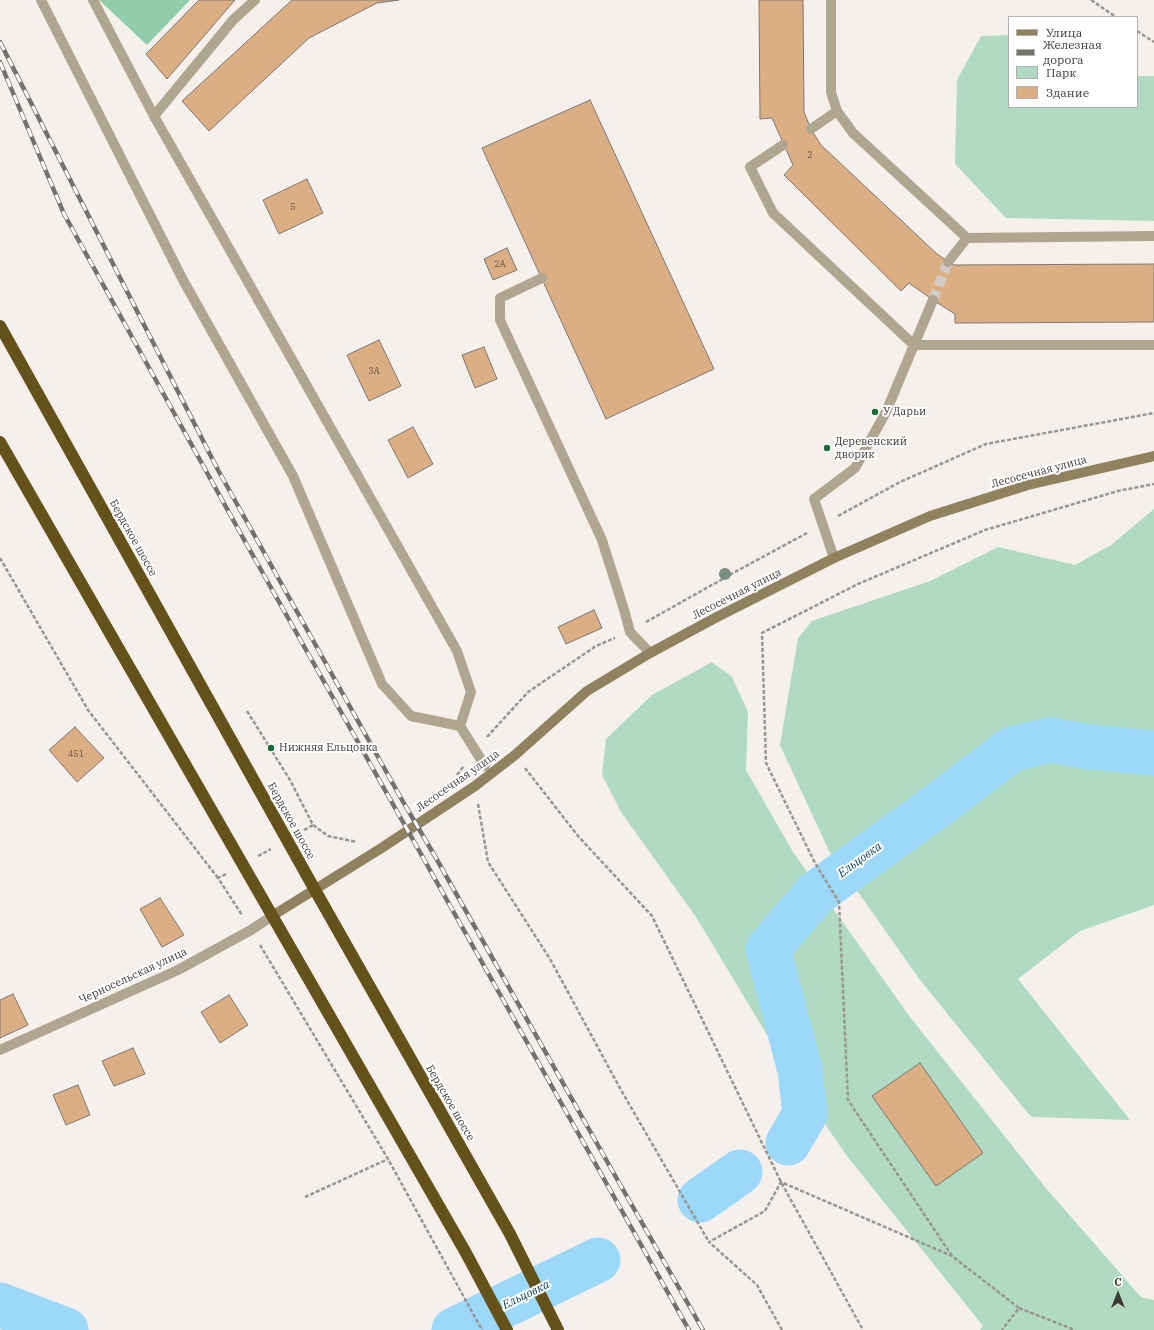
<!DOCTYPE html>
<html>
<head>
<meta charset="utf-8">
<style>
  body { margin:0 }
  #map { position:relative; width:1154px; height:1330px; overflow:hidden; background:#f6f0ec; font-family:"IBM Plex Serif",serif }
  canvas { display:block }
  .legend { position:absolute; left:1008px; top:16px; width:130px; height:92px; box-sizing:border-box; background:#fff; border:1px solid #b1b1b0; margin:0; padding:5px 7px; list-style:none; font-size:12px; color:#3d3b39 }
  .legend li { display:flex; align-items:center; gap:8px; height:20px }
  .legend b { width:20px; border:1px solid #b1b1b0 }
  .north { position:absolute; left:1098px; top:1274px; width:40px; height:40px; -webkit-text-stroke:3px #fff; paint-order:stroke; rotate:0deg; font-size:11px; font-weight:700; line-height:16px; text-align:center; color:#3d3b39 }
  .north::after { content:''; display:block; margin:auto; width:14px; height:18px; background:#3d3b39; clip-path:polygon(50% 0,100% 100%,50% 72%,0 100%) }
</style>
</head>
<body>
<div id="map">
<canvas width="1154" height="1330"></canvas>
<ul class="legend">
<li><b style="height:5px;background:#90825f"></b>Улица</li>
<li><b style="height:5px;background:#75716f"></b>Железная дорога</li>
<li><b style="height:11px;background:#b0dbc2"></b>Парк</li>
<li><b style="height:11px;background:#dcae84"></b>Здание</li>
</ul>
<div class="north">С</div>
</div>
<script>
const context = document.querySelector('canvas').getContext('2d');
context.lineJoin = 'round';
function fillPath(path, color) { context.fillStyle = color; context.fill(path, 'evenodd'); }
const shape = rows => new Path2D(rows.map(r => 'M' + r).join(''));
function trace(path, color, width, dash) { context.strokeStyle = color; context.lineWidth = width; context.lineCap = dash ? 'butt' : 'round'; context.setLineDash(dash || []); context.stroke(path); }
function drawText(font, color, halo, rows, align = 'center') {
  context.font = font + ' "IBM Plex Serif",serif'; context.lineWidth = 4; context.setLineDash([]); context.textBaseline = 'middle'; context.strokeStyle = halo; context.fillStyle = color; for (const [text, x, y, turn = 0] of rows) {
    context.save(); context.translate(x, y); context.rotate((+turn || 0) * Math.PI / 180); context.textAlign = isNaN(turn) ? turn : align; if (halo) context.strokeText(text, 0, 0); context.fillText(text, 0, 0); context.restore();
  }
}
fillPath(shape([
  [1009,35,1009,107,1137,107,1137,76,1154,76,1154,221,1006,218,955,164,957,80,981,36],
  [1154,509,1154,905,1080,931,1018,979,1130,1120,1031,1117,920,980,829,851,780,745,798,638,812,621,930,581,998,547,1075,565,1111,545],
  [712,662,732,677,748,712,746,770,793,852,910,1017,1045,1187,1141,1297,1154,1300,1154,1330,980,1330,983,1326,847,1156,791,1075,696,917,621,812,602,775,606,739,652,695]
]), '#b0dbc2');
fillPath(shape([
  [99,0,190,0,147,45]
]), '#91ccab');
trace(shape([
  [788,1143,805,1114,800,1070,768,949,815,894,938,805,1012,749,1050,740,1090,747,1154,753],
  [700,1200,740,1172],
  [0,1305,66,1330],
  [454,1330,598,1260]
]), '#9cd8fa', 45);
const building = shape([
  [199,0,235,0,167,79,146,54,199,0],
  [292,0,399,0,377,3,309,38,209,131,182,101,292,0],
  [759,0,803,0,804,112,811,129,821,145,937,254,954,265,1154,264,1154,322,955,323,955,314,933,300,909,283,901,291,784,175,793,165,772,118,760,119,759,0],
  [590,100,714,369,606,419,482,148,590,100],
  [307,179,323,213,279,234,263,200,307,179],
  [507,248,517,270,493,280,484,259,507,248],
  [379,340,401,386,369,401,347,355,379,340],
  [484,347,497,379,475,388,462,355,484,347],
  [413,427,433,464,408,478,388,440,413,427],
  [594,610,602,628,566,644,558,627,594,610],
  [75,727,104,758,77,782,49,750,75,727],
  [160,898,184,935,162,947,140,909,160,898],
  [13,994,28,1025,0,1038,0,1000,13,994],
  [229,995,248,1025,220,1043,201,1012,229,995],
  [133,1048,145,1074,114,1086,102,1061,133,1048],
  [920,1063,983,1153,936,1186,872,1096,920,1063],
  [78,1085,90,1115,66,1125,53,1095,78,1085]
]);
fillPath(building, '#dcae84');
trace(building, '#7c7773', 1);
trace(shape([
  [933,300,948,262]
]), '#d1ccc8', 10, [10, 5]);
trace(shape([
  [1091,0,1116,17],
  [1137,31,1154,42],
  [838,516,900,482,986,444,1154,413],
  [0,558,88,710,218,878],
  [646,622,735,572,807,533],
  [247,711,290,780,313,825,328,836,357,842],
  [487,737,528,692,596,646,615,638],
  [525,768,578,836,652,916,781,1182,863,1330],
  [457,775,464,766],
  [478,804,488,862,550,959,621,1090,709,1242],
  [304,830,313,825],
  [258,856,271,849],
  [226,874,218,878,242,915],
  [260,945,388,1159,482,1330],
  [305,1197,388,1159],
  [952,1256,848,1100,839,902,815,863,766,763,762,633,858,584,985,530,1118,491,1154,484],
  [1019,1308,1075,1330],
  [782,1330,757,1285,709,1242,765,1211,781,1182,952,1256,1019,1308,1002,1330]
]), '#999592', 2.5, [4, 2]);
trace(shape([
  [41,0,183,280,293,476,382,684,411,716,460,726,485,766],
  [93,0,154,116,457,651,471,692,460,726],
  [831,0,831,92,837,111,853,133,967,238,1154,236],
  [154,116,233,20,255,0],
  [811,129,837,111],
  [783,145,750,167,773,213,914,345,886,412,855,468,814,499,834,558],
  [542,278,500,298,500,320,602,540,625,613,630,632,650,653],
  [914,345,1154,345]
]), '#b0a68f', 10);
trace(shape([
  [948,262,967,238],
  [914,345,933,300],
  [0,1050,178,970,251,930,272,916]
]), '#b0a68f', 10);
trace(shape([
  [272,916,380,849,475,786,515,755,587,691,650,653,717,617,834,558,930,516,1028,485,1154,456]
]), '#90825f', 10);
trace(shape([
  [0,326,315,890,510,1234,558,1330],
  [0,442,466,1253,507,1330]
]), '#65521a', 12);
const rail = shape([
  [0,42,218,470,402,800,436,858,617,1179,703,1330],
  [0,62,64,214,247,545,689,1330]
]);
trace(rail, '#75716f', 4.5);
trace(rail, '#fff', 3, [9]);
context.fillStyle = '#788f81';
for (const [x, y] of [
  [725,574]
]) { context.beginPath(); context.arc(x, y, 6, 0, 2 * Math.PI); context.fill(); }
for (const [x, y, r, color] of [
  [875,412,4,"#1c6a39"],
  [827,448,4,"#1c6a39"],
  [271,748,4,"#1c6a39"]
]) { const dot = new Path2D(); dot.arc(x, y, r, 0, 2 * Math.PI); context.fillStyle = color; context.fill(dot); trace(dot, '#fff', 1.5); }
drawText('9px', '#65584c', null, [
  ["2",810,155],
  ["5",293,207],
  ["2А",500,264],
  ["3А",374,371],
  ["451",76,754]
]);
drawText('11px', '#3d3b39', '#fff', [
  ["У Дарьи",883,412],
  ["Деревенский",835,442],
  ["дворик",835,455],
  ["Нижняя Ельцовка",279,748]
], 'left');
drawText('11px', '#3d3b39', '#fff', [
  ["Лесосечная улица",1039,472,-15],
  ["Бердское шоссе",133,538,61],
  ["Лесосечная улица",737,594,-27],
  ["Лесосечная улица",458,781,-35],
  ["Бердское шоссе",291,821,61],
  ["Черносельская улица",133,976,-25],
  ["Бердское шоссе",450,1103,60]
]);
drawText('italic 12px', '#0c3e55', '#fff', [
  ["Ельцовка",860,860,-36],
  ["Ельцовка",526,1295,-26]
]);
</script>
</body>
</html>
